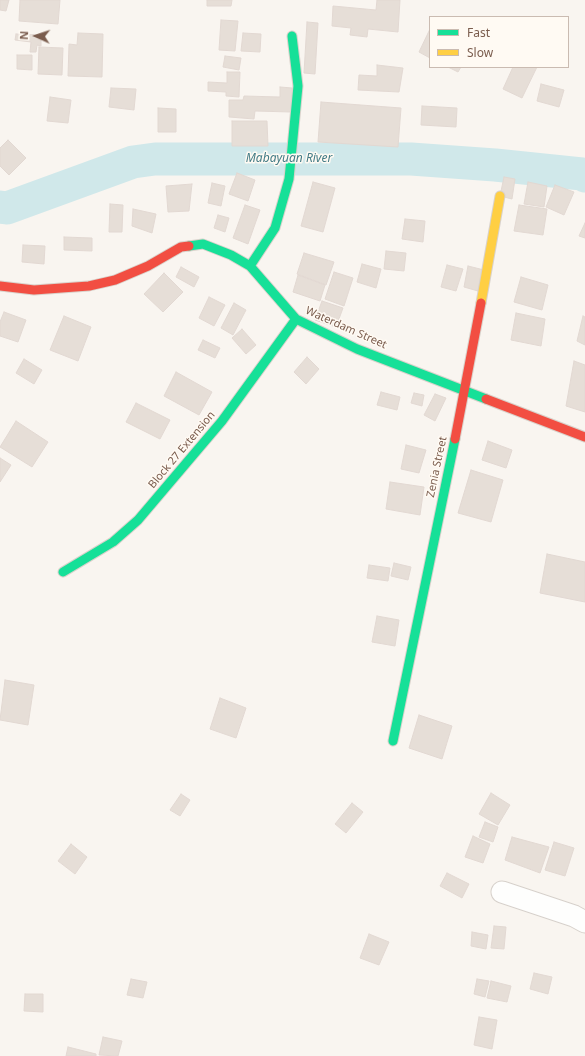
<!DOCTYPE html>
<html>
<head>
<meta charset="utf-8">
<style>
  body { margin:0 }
  #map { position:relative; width:585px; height:1056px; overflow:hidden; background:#f9f5f0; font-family:"Noto Sans",sans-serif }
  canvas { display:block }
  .legend { position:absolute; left:429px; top:16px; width:140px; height:52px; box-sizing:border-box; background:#fffaf3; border:1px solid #cabbb1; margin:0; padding:5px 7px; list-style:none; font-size:12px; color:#7a5c4d }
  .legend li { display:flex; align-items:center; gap:8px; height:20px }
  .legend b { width:20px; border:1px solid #cabbb1 }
  .north { position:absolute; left:16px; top:16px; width:40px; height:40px; -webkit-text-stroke:3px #fffaf3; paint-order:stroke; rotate:273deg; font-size:11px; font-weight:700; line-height:16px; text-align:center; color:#7a5c4d }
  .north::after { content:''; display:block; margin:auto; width:14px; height:18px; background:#7a5c4d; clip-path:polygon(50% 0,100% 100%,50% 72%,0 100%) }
</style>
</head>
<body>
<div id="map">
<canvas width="585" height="1056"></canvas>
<ul class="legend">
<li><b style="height:5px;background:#16e098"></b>Fast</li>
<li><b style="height:5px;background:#ffcf43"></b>Slow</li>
</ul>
<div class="north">N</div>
</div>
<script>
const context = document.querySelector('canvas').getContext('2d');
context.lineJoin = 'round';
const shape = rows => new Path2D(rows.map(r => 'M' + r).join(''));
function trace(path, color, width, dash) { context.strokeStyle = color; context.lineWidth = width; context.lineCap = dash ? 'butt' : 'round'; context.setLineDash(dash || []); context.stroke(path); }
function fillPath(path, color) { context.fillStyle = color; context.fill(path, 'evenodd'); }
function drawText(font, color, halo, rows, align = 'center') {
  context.font = font + ' "Noto Sans",sans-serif'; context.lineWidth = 3; context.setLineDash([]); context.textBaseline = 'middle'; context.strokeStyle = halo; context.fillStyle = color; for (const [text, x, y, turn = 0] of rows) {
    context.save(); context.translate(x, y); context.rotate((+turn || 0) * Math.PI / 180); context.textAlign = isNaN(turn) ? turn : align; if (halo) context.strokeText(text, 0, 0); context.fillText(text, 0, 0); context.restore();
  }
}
trace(shape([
  [0,207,7,208,133,162,155,159,411,159,495,165,582,174,585,176]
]), '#d0e8ea', 33);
const building = shape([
  [0,0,9,0,6,11,0,10,0,0],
  [20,0,60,0,58,24,19,21,20,0],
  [207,0,232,0,231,6,207,6,207,0],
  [377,0,400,0,398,32,368,29,367,37,350,35,351,28,332,26,333,6,376,10,377,0],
  [221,20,238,21,235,51,219,50,221,20],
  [307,22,318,23,315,74,304,73,307,22],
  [430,29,430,58,419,52,430,29],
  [78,33,103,34,102,77,68,76,69,44,77,45,78,33],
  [243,33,261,34,260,52,241,51,243,33],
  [16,34,41,35,41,46,37,45,36,52,30,52,31,42,15,40,16,34],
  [39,47,63,48,62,75,38,74,39,47],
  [17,55,32,55,32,70,17,69,17,55],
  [225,56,241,58,239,70,223,67,225,56],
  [377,65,403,68,399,92,358,90,359,75,377,76,377,65],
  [448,67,461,67,458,72,448,67],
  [513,67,537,67,522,98,503,89,513,67],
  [227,72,240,72,239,97,226,96,226,92,208,91,208,82,227,83,227,72],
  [541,84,564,90,559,107,537,101,541,84],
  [280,87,292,88,291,112,255,111,254,119,229,117,229,100,243,100,244,96,280,97,280,87],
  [111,88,136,89,134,110,109,107,111,88],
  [50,97,71,100,68,123,47,121,50,97],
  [321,102,401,108,398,147,318,142,321,102],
  [422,106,457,108,456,127,421,125,422,106],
  [158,108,176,109,176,132,158,132,158,108],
  [232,121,267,121,268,146,232,146,232,121],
  [8,140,26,158,9,175,0,166,0,148,8,140],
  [237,173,255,180,248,201,229,194,237,173],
  [504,177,515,179,512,199,500,196,504,177],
  [313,182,335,188,323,232,301,226,313,182],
  [528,182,547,186,544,207,524,204,528,182],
  [212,183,225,186,221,206,208,203,212,183],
  [192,184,189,211,168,212,166,186,192,184],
  [555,185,574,192,564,215,546,207,555,185],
  [110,204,123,205,122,232,109,232,110,204],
  [245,205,260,210,248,244,233,238,245,205],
  [519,205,547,209,543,235,514,231,519,205],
  [133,209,156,214,152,233,132,226,133,209],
  [218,215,229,218,225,232,214,228,218,215],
  [405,219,425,221,423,242,402,239,405,219],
  [585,223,585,238,579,236,585,223],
  [64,237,92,238,92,251,64,250,64,237],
  [23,245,45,246,44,264,22,262,23,245],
  [386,251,406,253,404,271,384,269,386,251],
  [304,253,334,262,326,285,297,274,304,253],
  [362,264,381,269,376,288,357,282,362,264],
  [447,265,463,269,456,291,441,287,447,265],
  [468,266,484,270,478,291,464,287,468,266],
  [181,267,199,277,194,287,176,277,181,267],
  [334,272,353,278,344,306,325,299,334,272],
  [164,273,183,292,163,312,144,294,164,273],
  [298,275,325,285,320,301,293,292,298,275],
  [521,277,548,285,542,310,514,302,521,277],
  [209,297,225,305,214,326,199,318,209,297],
  [322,301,343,308,336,327,315,320,322,301],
  [234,303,246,310,233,335,221,328,234,303],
  [4,312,26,320,18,342,0,336,0,322,4,312],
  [516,313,545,319,541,346,511,340,516,313],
  [64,316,91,327,78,361,50,350,64,316],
  [583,316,585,317,585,345,577,341,583,316],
  [242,329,256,345,246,354,232,338,242,329],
  [203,340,220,348,215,358,198,350,203,340],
  [307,357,319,369,306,384,294,372,307,357],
  [24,359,42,370,34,384,16,373,24,359],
  [574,361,585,365,585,412,566,406,574,361],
  [176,372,212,392,199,415,164,396,176,372],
  [381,392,400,397,397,410,377,405,381,392],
  [414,393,424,395,422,406,411,403,414,393],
  [435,394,446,398,435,421,424,415,435,394],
  [136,403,170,420,160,439,126,422,136,403],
  [16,421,48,442,32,467,0,447,16,421],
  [488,441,512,450,506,468,482,460,488,441],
  [406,445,426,450,419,473,401,469,406,445],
  [0,458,11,465,0,482,0,458],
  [471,470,503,480,491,522,458,513,471,470],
  [390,482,424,487,420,515,386,509,390,482],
  [547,554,585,562,585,602,540,593,547,554],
  [394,563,411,567,408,580,391,576,394,563],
  [369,565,390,568,388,581,367,578,369,565],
  [377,616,399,620,395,646,372,642,377,616],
  [5,680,34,685,28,725,0,720,5,680],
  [220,698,246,708,236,738,210,729,220,698],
  [419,715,452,726,442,759,409,748,419,715],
  [491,793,510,805,498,825,479,814,491,793],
  [181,794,190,800,180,816,170,810,181,794],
  [352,803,363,812,346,833,335,824,352,803],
  [485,822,498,827,493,842,479,837,485,822],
  [473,836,490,844,483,863,465,857,473,836],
  [512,837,549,847,540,873,505,860,512,837],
  [554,842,574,848,565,876,545,870,554,842],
  [71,844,87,857,75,874,58,861,71,844],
  [447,873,469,884,462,898,440,886,447,873],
  [494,926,506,927,504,949,491,948,494,926],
  [472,932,488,935,486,949,471,946,472,932],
  [369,934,389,942,379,965,360,958,369,934],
  [534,973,552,977,548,994,530,989,534,973],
  [131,979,147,982,143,998,127,995,131,979],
  [477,979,489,981,485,997,474,994,477,979],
  [491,981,511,986,507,1002,487,998,491,981],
  [25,994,43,994,43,1012,24,1011,25,994],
  [479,1017,497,1020,492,1049,474,1045,479,1017],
  [103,1037,122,1041,118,1056,99,1055,103,1037],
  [68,1047,96,1054,96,1056,66,1056,68,1047]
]);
fillPath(building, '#e6ded7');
trace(building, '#e2d8d2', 1);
const street = shape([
  [502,892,574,916,585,922]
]);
const fast = shape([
  [189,246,203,244,231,255,250,266,296,319,357,349,486,399],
  [250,266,275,228,289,179,298,86,292,36],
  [63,572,113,542,138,520,222,421,296,319],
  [393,741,455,439]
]);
const slow = shape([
  [481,303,500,196]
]);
const jam = shape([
  [0,286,34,290,89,286,115,280,148,266,181,247,189,246],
  [486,399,585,437],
  [455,439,481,303]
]);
trace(street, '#d7d1cb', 23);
trace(fast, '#d9d2cb', 11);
trace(slow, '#d9d2cb', 11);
trace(jam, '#d9d2cb', 11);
trace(street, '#fefefd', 21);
trace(fast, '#16e098', 9);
trace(slow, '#ffcf43', 9);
trace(jam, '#f24e42', 9);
drawText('11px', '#7a5c4d', '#fffaf3', [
  ["Waterdam Street",346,328,24],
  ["Block 27 Extension",182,450,-50],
  ["Zenia Street",437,467,-78]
]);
drawText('italic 12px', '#437c86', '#fffaf3', [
  ["Mabayuan River",289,159]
]);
</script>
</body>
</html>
